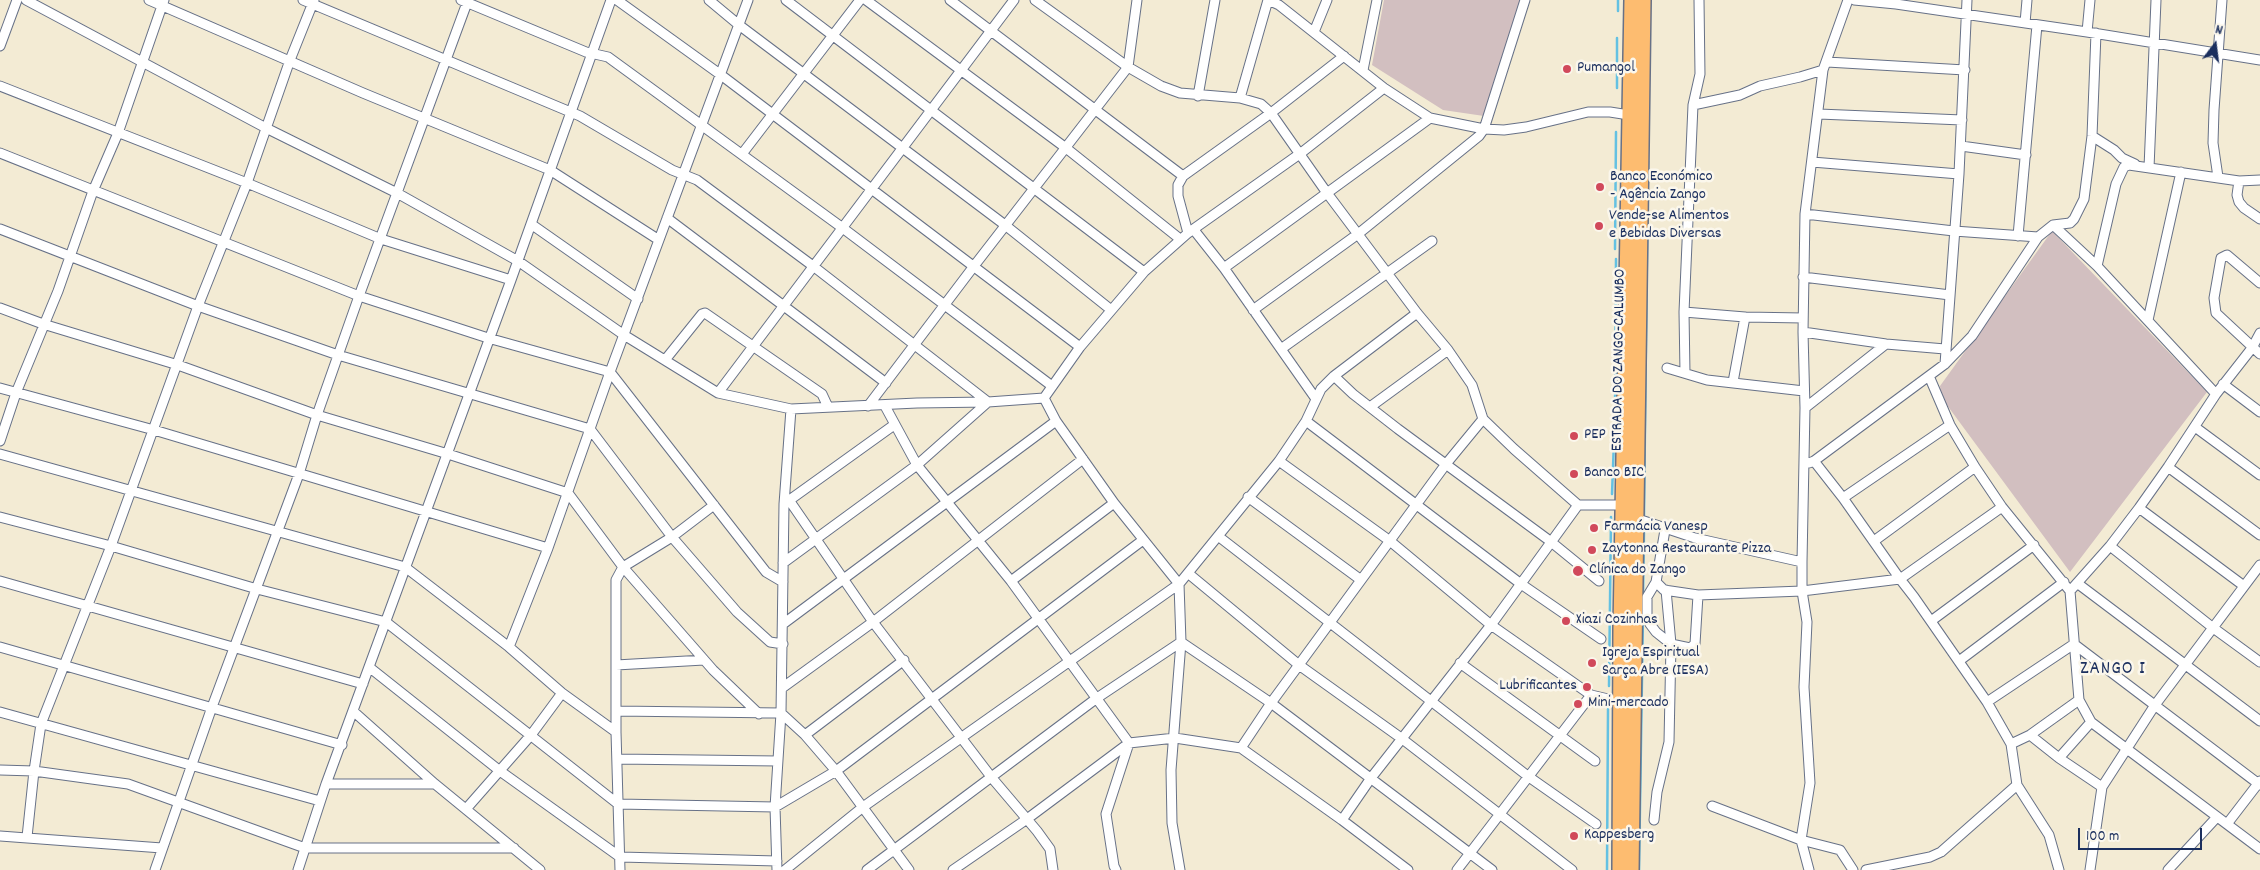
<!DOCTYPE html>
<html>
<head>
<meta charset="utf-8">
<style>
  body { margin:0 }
  #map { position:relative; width:2260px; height:870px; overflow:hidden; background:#f3ebd4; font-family:Dekko,sans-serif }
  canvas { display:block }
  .north { position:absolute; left:2190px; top:20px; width:50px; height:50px; -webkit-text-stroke:4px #fbf7ec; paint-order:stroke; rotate:15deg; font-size:14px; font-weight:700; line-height:20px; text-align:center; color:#1b2f5e }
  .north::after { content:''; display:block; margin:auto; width:18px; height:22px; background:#1b2f5e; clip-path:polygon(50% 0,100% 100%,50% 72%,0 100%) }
  .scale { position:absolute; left:2078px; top:828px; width:124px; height:22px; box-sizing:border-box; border:2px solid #1b2f5e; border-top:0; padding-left:6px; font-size:15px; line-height:18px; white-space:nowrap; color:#1b2f5e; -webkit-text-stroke:4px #fbf7ec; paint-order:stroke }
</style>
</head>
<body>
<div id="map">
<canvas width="2260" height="870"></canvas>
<div class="north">N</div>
<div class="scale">100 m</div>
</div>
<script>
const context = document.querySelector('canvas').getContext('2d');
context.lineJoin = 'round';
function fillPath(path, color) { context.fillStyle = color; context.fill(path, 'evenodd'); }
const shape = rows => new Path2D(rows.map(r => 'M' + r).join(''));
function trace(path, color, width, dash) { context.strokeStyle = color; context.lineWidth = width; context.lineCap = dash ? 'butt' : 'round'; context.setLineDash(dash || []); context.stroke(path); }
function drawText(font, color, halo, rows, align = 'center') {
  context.font = font + ' Dekko,sans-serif'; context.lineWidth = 5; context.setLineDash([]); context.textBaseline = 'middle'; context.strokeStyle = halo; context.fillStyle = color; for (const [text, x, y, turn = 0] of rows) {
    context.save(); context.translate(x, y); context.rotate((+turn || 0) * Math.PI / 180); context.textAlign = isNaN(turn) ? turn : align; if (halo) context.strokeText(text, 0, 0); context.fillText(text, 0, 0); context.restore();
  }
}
fillPath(shape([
  [1384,0,1521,0,1484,116,1443,110,1372,65],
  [2052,231,2207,392,2070,572,1941,397,1940,386]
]), '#d2bfc0');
trace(shape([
  [1618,11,1618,0],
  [1617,38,1617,88],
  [1615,249,1616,132],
  [1615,409,1616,259],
  [1612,494,1615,414],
  [1644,515,1648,161],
  [1643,596,1644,531],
  [1609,686,1611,517],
  [1607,870,1608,709],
  [1639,870,1643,614]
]), '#64c1e2', 2.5);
const street = shape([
  [26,0,266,128,397,193,518,261,624,335,718,393,791,409,917,403,988,402,1044,398],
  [149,0,363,93,550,170,659,240],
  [303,0,580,116,672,170,697,180,813,266,988,402,917,465,783,563],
  [461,0,586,52,608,57,844,229,1052,386],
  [617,0,721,75,1080,347],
  [709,0,739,25,1005,225,1110,309],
  [786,0,1144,272],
  [866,0,1066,148,1180,239],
  [950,0,1183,176],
  [1035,0,1128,67,1161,86,1180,93,1240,98,1261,104,1271,113,1327,193,1417,313,1448,350,1472,385,1483,419,1514,449,1578,505,1623,505],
  [1268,0,1279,5,1384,88,1430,118,1484,129,1504,130,1526,127,1588,112,1610,112,1629,115],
  [1854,0,1896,4,2087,32,2260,60],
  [2025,23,2027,0],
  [1314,32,1327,0],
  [2087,32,2090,0],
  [0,46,17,0],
  [1827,62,1965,70],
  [1363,70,1377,0],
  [0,86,247,183,381,239,511,280],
  [1198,96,1215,0],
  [1240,98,1268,0],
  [1693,105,1740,95,1760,86,1800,77,1823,70],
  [1819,114,1962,120],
  [2092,136,2114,150,2122,158,2135,164],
  [1961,146,2026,155],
  [0,153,359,296,488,338,610,372,766,572,783,582],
  [742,154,860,0],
  [1812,162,1959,174],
  [2149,168,2156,0],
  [2218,177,2213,143,2214,110,2222,0],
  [2239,181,2237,195,2239,202,2244,208,2260,219],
  [1805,214,1954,231,2038,237],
  [667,218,886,383],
  [531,224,638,299],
  [2053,225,2097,266,2216,394],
  [0,229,198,306,338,355,590,429,672,537,737,612,770,642,783,644],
  [1194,230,1224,268,1316,399],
  [1188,233,1178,196,1178,185,1183,176,1271,113,1344,56],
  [2018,236,2037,25],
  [2097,266,2116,184,2124,167,2129,165,2239,181,2260,180],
  [1224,268,1430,118],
  [1803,277,1950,295],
  [2260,283,2227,255,2221,258,2214,298,2216,313,2260,354],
  [0,308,43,324,178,365,317,415,448,454,568,493,623,567,713,670,759,714],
  [1253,310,1358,234,1479,136,1484,129,1525,0],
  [1684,312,1693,105,1700,74,1699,0],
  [2148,320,2181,172],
  [1803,332,1886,344,1945,349],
  [1281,349,1432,241],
  [665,360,702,314,705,313,822,394,828,407],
  [1945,364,1959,174,1967,0],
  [1667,368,1707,380,1804,391],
  [1685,373,1684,312,1745,317,1803,318],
  [1334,376,1353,394,1398,429,1550,541,1599,581],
  [1929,376,1950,425,1975,467,2002,507,2070,591,2079,700,2091,722,2260,849],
  [1733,382,1745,317],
  [2223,384,2260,412],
  [0,388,154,430,548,548],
  [718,393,1014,0],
  [1044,398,1056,421,1114,503,1179,584,1181,642,1171,770,1172,823,1180,870],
  [1044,398,1080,347,1144,272,1188,233,1301,153,1384,88],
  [868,406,974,266,1128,67,1137,0],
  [885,406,917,465,1011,581,1129,743,1106,814,1114,866,1116,870],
  [1370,407,1448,350],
  [1805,408,1886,344],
  [1306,421,1521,584,1601,639],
  [2195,427,2260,475],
  [0,441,16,393,58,291,93,191,118,133,164,0],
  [0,454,405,567,509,647,562,693,616,732],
  [1279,461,1390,541,1491,625,1591,695,1621,702],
  [1814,461,1945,364,1972,336,2038,237,2053,225,2070,223,2074,219,2084,199,2092,136,2096,33],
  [1809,463,1814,461,1843,498,1900,579,1914,597,1987,702,2011,744,2017,785,2049,835,2059,870],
  [2168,467,2260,535],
  [1248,497,1361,580],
  [1843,498,1950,425],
  [789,500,873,622,992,778,1037,831,1050,849,1053,870],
  [784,504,894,425],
  [2139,508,2244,586],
  [0,517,111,546,257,589,386,622,618,804,775,807,836,771,1143,540],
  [1635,518,1695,538,1802,562],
  [1665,530,1656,582,1664,590,1698,595,1802,591,1900,579,2002,507],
  [1218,536,1529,777,1596,824],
  [1874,541,1975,467],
  [2110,546,2212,627,2260,662],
  [1189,574,1299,665,1401,738,1572,870],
  [0,581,363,684],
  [1011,581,1114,503],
  [1656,582,1647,597,1647,614,1650,624,1656,632,1671,644],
  [2077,583,2260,721],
  [1666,590,1671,644],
  [2070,591,2110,546,2139,508,2168,467,2216,394,2252,348,2260,333],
  [1931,621,2034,545],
  [783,624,1056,421],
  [0,647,342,745],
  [509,647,548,548,610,372,748,0],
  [1959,661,2064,582],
  [1460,663,1595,761],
  [616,665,704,660],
  [369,667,500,771,620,857,777,861],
  [782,688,873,622,1083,459],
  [1987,702,2074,644,2260,785],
  [353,711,435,784,540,870],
  [616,711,781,713,805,735,836,771,909,870],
  [0,712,320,801],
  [805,735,904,660],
  [2030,735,2059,758,2102,787,2090,870],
  [2011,744,2030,735,2079,700],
  [1241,748,1271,703,1446,464,1483,419],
  [2059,758,2091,722],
  [617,759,778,761],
  [0,770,34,771,128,784,305,848,514,848],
  [326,784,435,784],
  [2102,787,2155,705,2260,565],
  [1712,806,1801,840,1840,850,1853,870],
  [466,809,531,735,562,693],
  [1342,820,1371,778,1491,625,1578,505],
  [1654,820,1657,792,1669,742,1671,644,1690,648,1695,644,1698,595],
  [2227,824,2260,781],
  [0,836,162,848],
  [27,837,34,771,41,724,111,546,198,306,247,183,290,60,314,0],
  [155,870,212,707,299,474,317,415,359,296,468,0],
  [298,870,326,784,511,280,611,0],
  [620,870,616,732,616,580,623,567,672,537,714,505],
  [777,870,775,807,781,713,784,504,791,409],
  [785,870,863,807,1179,584,1279,461,1306,421,1321,389,1334,376,1417,313],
  [867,870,1097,698,1181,642,1271,703,1492,870],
  [953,870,1027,819,1129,743,1175,738,1241,748,1342,820,1408,870],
  [1457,870,1591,695],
  [1809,870,1801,840,1810,783,1804,687,1807,622,1802,591,1802,562,1805,408,1803,332,1805,214,1823,70,1848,0],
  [1866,870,1930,857,1941,852,2017,785],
  [2168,870,2217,817]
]);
const primary = shape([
  [1620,870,1621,628,1632,0],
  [1631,870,1643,0]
]);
trace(street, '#677187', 11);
trace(primary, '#677187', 18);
trace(street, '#fff', 9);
trace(primary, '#fdbc70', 15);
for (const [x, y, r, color] of [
  [1567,69,5,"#d1495b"],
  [1600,187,5,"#d1495b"],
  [1599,226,5,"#d1495b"],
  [1574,436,5,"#d1495b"],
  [1574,474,5,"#d1495b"],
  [1594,528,5,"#d1495b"],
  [1592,550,5,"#d1495b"],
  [1578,571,6,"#d1495b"],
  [1566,621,5,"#d1495b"],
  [1592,663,5,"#d1495b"],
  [1587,687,5,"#d1495b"],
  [1578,704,5,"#d1495b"],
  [1574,836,5,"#d1495b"]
]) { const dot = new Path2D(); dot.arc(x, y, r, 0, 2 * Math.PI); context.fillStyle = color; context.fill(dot); trace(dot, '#fbf7ec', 2); }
drawText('16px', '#1b2f5e', '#fbf7ec', [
  ["Pumangol",1577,69],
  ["Banco Económico",1610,178],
  ["- Agência Zango",1610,196],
  ["Vende-se Alimentos",1609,217],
  ["e Bebidas Diversas",1609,235],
  ["PEP",1584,436],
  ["Banco BIC",1584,474],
  ["Farmácia Vanesp",1604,528],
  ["Zaytonna Restaurante Pizza",1602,550],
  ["Clínica do Zango",1589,571],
  ["Xiazi Cozinhas",1576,621],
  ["Igreja Espiritual",1602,654],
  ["Sarça Abre (IESA)",1602,672],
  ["Lubrificantes",1577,687,"right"],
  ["Mini-mercado",1588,704],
  ["Kappesberg",1584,836]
], 'left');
drawText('16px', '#1b2f5e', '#fbf7ec', [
  ["ESTRADA DO ZANGO-CALUMBO",1620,360,-89]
]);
context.letterSpacing = '1px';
drawText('19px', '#1b2f5e', '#fbf7ec', [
  ["ZANGO I",2113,670]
]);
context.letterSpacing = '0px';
</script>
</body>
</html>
